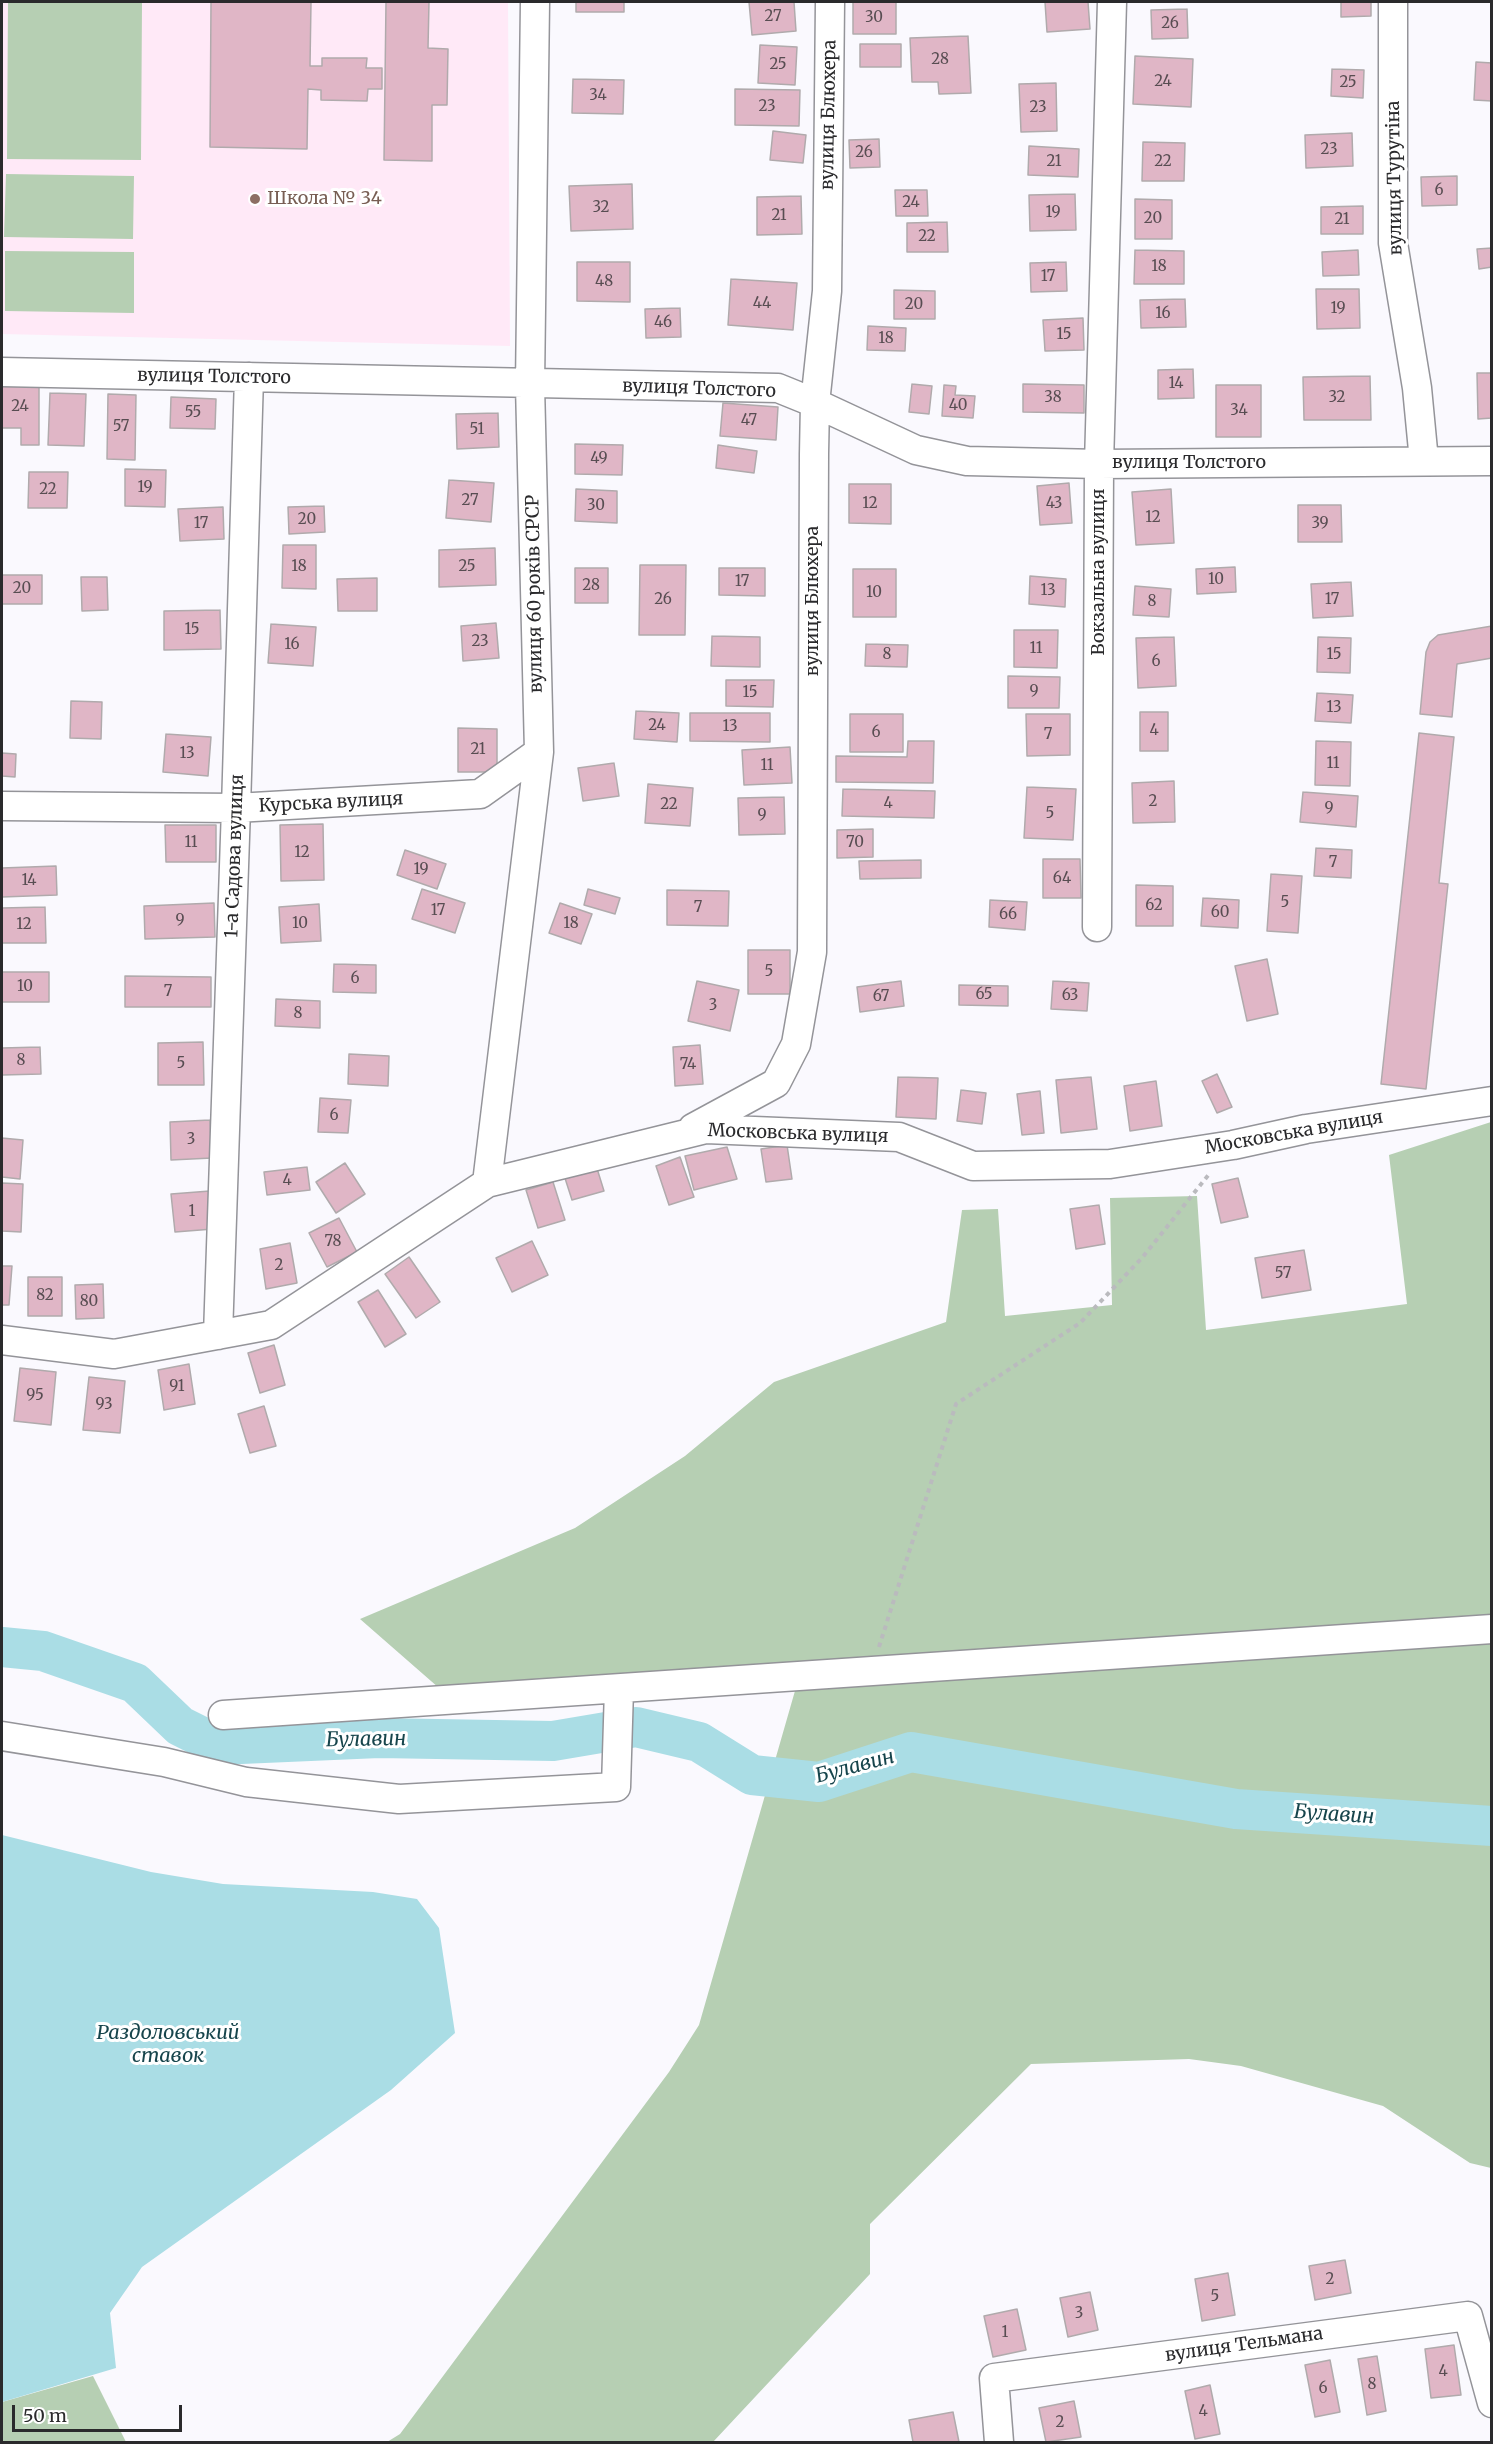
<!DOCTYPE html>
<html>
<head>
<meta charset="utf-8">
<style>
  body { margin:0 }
  #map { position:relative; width:1493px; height:2444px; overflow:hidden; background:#faf9fe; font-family:Merriweather,serif }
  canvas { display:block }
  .frame { position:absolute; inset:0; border:3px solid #2a2a2c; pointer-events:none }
  .scale { position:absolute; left:12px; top:2405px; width:170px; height:27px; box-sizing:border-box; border:3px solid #2a2a2c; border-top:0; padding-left:8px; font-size:18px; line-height:21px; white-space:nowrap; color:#2a2a2c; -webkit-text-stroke:4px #fff; paint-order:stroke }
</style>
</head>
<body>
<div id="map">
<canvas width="1493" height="2444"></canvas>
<div class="frame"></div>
<div class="scale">50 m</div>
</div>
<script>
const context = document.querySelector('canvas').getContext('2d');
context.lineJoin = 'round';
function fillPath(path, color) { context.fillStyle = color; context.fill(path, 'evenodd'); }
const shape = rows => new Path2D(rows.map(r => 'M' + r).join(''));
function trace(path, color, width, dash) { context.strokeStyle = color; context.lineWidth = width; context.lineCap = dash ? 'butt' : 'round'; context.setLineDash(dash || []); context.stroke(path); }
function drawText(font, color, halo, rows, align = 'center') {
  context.font = font + ' Merriweather,serif'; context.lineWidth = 6; context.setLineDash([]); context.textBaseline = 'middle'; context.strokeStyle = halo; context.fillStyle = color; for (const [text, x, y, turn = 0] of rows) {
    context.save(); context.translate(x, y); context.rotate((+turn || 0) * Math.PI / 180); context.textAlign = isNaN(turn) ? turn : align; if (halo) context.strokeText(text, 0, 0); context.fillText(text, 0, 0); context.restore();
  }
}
fillPath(shape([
  [3,2,508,2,510,346,2,334]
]), '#ffe9f7');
fillPath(shape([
  [8,2,142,2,141,160,7,159],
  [6,174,134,176,133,239,4,237],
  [5,251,134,252,134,313,5,311],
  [1491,1122,1491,2168,1470,2163,1383,2106,1241,2066,1189,2059,1031,2064,870,2224,870,2274,713,2442,387,2442,400,2434,669,2072,699,2025,803,1663,439,1688,360,1619,575,1528,685,1456,774,1382,946,1322,962,1210,998,1209,1005,1316,1112,1305,1110,1198,1197,1196,1206,1330,1407,1304,1389,1155],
  [93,2376,126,2442,2,2442,2,2402]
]), '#b6cfb3');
fillPath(shape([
  [2,1835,151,1872,223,1884,373,1892,417,1899,439,1928,455,2033,391,2090,142,2267,110,2313,116,2368,2,2402]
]), '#aadde5');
trace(shape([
  [2,1647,43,1651,135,1683,180,1726,218,1745,379,1738,553,1741,636,1727,699,1742,752,1775,819,1782,911,1752,1236,1809,1492,1826]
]), '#aadde5', 40);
const building = shape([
  [211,2,311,2,310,66,322,66,322,58,367,58,366,68,382,68,382,89,368,89,367,101,321,100,321,90,308,89,307,149,210,147,211,2],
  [386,2,429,2,428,48,448,49,447,105,432,105,432,161,384,160,386,2],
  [576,2,624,2,624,12,576,12,576,2],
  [749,2,794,2,796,31,752,35,749,2],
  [853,2,896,2,896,34,853,34,853,2],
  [1045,2,1088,2,1090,29,1047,32,1045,2],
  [1341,2,1371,2,1371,16,1341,17,1341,2],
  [1187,9,1188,38,1152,39,1151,10,1187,9],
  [968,36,971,93,939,94,938,82,912,82,910,38,968,36],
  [860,44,901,44,901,67,860,67,860,44],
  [760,45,797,47,795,85,758,83,760,45],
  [1135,56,1193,59,1191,107,1133,104,1135,56],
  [1476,62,1492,63,1492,101,1474,100,1476,62],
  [1332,69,1364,70,1363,98,1331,96,1332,69],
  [573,79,624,80,623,114,572,113,573,79],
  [1056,83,1057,131,1021,132,1019,84,1056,83],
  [735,89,800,90,799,126,735,125,735,89],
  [773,131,806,135,803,163,770,160,773,131],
  [1352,133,1353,166,1306,168,1305,135,1352,133],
  [879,139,880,167,850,168,849,140,879,139],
  [1143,142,1185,143,1184,181,1142,181,1143,142],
  [1029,146,1079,149,1078,177,1028,175,1029,146],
  [1457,176,1457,205,1422,206,1421,177,1457,176],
  [632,184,633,229,571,231,569,186,632,184],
  [895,190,927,190,928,216,896,216,895,190],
  [1075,194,1076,230,1030,231,1029,195,1075,194],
  [801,196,802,234,757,235,757,197,801,196],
  [1135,199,1172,200,1172,239,1135,239,1135,199],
  [1363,206,1363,234,1321,234,1321,207,1363,206],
  [947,222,948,252,907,252,907,223,947,222],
  [1492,248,1492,267,1479,269,1477,249,1492,248],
  [1135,250,1184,251,1184,284,1134,284,1135,250],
  [1358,250,1359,275,1323,276,1322,252,1358,250],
  [577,262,630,262,630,302,577,301,577,262],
  [1066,262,1067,291,1031,292,1030,263,1066,262],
  [731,279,797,283,793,330,728,325,731,279],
  [1316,289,1359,289,1360,328,1317,329,1316,289],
  [894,290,935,291,935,319,894,319,894,290],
  [1185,299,1186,327,1141,328,1140,300,1185,299],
  [680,308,681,337,646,338,645,309,680,308],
  [1083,318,1084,350,1045,351,1043,320,1083,318],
  [868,326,906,328,905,351,867,350,868,326],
  [1193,369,1194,398,1158,399,1158,370,1193,369],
  [1477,373,1492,373,1492,418,1478,419,1477,373],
  [1370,376,1371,420,1304,420,1303,377,1370,376],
  [912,384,932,386,929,414,909,412,912,384],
  [1023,384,1084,385,1084,413,1023,412,1023,384],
  [2,385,39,386,39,445,21,445,21,428,2,428,2,385],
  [944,385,956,386,955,395,975,396,973,418,942,416,944,385],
  [1216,385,1261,385,1261,437,1216,437,1216,385],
  [50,393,86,394,84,446,48,445,50,393],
  [108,394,136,395,135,460,107,459,108,394],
  [171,397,216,399,215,429,170,428,171,397],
  [723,403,778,407,776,440,720,436,723,403],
  [498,413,499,447,457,449,456,414,498,413],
  [575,444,623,445,622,475,575,474,575,444],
  [718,445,757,451,754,473,716,468,718,445],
  [125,469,166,470,165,507,125,506,125,469],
  [29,472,68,472,67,508,28,508,29,472],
  [449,480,494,483,491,522,446,518,449,480],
  [1069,483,1072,523,1040,525,1037,486,1069,483],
  [849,484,891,484,891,524,849,523,849,484],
  [576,489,617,491,617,523,575,521,576,489],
  [1171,489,1174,543,1136,545,1132,492,1171,489],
  [1298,505,1341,505,1342,542,1298,542,1298,505],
  [324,506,325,532,289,534,288,507,324,506],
  [223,507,224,539,180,541,178,509,223,507],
  [283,545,316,545,316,589,282,588,283,545],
  [495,548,496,585,439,587,439,550,495,548],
  [640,565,686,565,685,635,639,635,640,565],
  [1235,567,1236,592,1197,594,1196,569,1235,567],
  [575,568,608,568,608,603,575,603,575,568],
  [719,568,765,568,765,596,719,595,719,568],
  [853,569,896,569,896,617,853,617,853,569],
  [2,575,42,575,42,604,2,604,2,575],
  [1030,576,1066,579,1065,607,1029,604,1030,576],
  [81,577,107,577,108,610,82,611,81,577],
  [377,578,377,611,338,611,337,579,377,578],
  [1351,582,1353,616,1313,618,1311,584,1351,582],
  [1135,586,1171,589,1169,617,1133,615,1135,586],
  [220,610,221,649,164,650,164,611,220,610],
  [496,623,499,658,463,661,461,626,496,623],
  [271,624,316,627,313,666,268,663,271,624],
  [1492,626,1492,658,1457,664,1452,717,1420,714,1426,652,1430,642,1438,635,1492,626],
  [1014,630,1058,630,1057,668,1014,667,1014,630],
  [712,636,760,637,760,667,711,666,712,636],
  [1174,637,1176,686,1138,688,1136,638,1174,637],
  [1318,637,1351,638,1350,673,1317,672,1318,637],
  [866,644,908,645,907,667,865,666,866,644],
  [1008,676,1060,677,1059,708,1008,708,1008,676],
  [726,680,774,680,773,707,726,706,726,680],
  [1317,693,1353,695,1351,723,1315,721,1317,693],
  [71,701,102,702,101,739,70,738,71,701],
  [636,711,679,713,677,742,634,739,636,711],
  [1140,712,1168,712,1168,751,1140,751,1140,712],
  [690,713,770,713,770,742,690,741,690,713],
  [850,714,903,714,903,752,850,752,850,714],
  [1026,714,1070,714,1070,755,1027,756,1026,714],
  [458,728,497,729,497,772,458,772,458,728],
  [1419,733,1454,737,1439,883,1448,884,1426,1089,1381,1084,1419,733],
  [166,734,211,737,208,776,163,772,166,734],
  [908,741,934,741,933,783,836,782,836,756,907,757,908,741],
  [1316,741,1351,742,1350,786,1315,785,1316,741],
  [790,747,792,783,744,785,742,750,790,747],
  [2,753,16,754,15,777,2,776,2,753],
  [614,763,619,796,583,801,578,768,614,763],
  [1174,781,1175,822,1133,823,1132,783,1174,781],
  [648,784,693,788,690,826,645,823,648,784],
  [1027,787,1076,789,1073,840,1024,838,1027,787],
  [843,789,935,791,934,818,842,816,843,789],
  [1303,792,1358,796,1356,827,1300,822,1303,792],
  [784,797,785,834,739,835,738,798,784,797],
  [323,824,324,880,281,881,280,825,323,824],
  [165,825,216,825,216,862,166,862,165,825],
  [873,829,873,857,837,858,837,830,873,829],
  [1316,848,1352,850,1351,878,1314,876,1316,848],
  [405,850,446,864,437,889,397,875,405,850],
  [1043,859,1080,859,1081,898,1043,898,1043,859],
  [921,860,921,878,860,879,859,861,921,860],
  [56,866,57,895,2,897,2,868,56,866],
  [1271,874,1302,876,1298,933,1267,931,1271,874],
  [1136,885,1173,886,1173,926,1136,926,1136,885],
  [422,889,465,903,455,933,412,919,422,889],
  [588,889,620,898,615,914,584,905,588,889],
  [667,890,729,891,728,926,667,925,667,890],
  [1203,898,1239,900,1238,928,1201,926,1203,898],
  [990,900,1027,902,1025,930,989,927,990,900],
  [214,903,215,937,145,939,144,906,214,903],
  [560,903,592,914,581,944,549,933,560,903],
  [319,904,321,941,281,943,279,907,319,904],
  [45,907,46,943,2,943,2,908,45,907],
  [748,950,790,950,790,994,748,994,748,950],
  [1267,959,1278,1014,1247,1021,1235,966,1267,959],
  [334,964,376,965,376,993,333,992,334,964],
  [2,972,49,972,49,1002,2,1002,2,972],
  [125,976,211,977,211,1007,125,1007,125,976],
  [697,981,739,990,730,1031,688,1021,697,981],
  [901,981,904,1006,860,1012,857,987,901,981],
  [1053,981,1089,983,1087,1011,1051,1009,1053,981],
  [959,985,1008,986,1008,1006,959,1005,959,985],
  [276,999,320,1001,320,1028,275,1026,276,999],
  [203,1042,204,1085,158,1085,158,1043,203,1042],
  [700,1045,703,1084,675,1086,673,1047,700,1045],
  [40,1047,41,1074,2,1075,2,1048,40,1047],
  [349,1054,389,1056,388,1086,348,1084,349,1054],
  [1217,1074,1232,1107,1217,1113,1202,1081,1217,1074],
  [898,1077,938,1078,936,1119,896,1117,898,1077],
  [1091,1077,1097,1129,1061,1133,1056,1080,1091,1077],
  [1156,1081,1162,1126,1130,1131,1124,1086,1156,1081],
  [961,1090,986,1093,982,1124,957,1121,961,1090],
  [1040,1091,1044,1133,1022,1135,1017,1094,1040,1091],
  [320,1098,351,1100,348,1133,318,1132,320,1098],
  [210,1120,212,1158,171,1160,170,1122,210,1120],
  [2,1138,23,1140,20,1179,2,1177,2,1138],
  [787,1145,792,1179,766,1182,761,1149,787,1145],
  [727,1147,737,1179,694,1190,685,1156,727,1147],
  [680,1157,694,1197,669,1205,656,1166,680,1157],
  [595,1162,604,1191,572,1200,563,1172,595,1162],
  [345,1163,365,1194,336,1213,316,1182,345,1163],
  [307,1167,310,1190,267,1195,264,1172,307,1167],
  [1238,1178,1248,1217,1221,1223,1212,1184,1238,1178],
  [553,1182,565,1220,538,1228,526,1190,553,1182],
  [2,1183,23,1184,21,1232,2,1231,2,1183],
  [210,1191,213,1229,175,1232,171,1194,210,1191],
  [1099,1205,1105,1244,1076,1249,1070,1209,1099,1205],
  [339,1218,357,1252,327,1267,309,1233,339,1218],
  [532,1241,548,1275,512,1292,496,1258,532,1241],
  [290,1243,297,1283,266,1289,260,1249,290,1243],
  [1304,1250,1311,1290,1262,1298,1255,1258,1304,1250],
  [409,1257,440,1302,416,1318,385,1274,409,1257],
  [2,1266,12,1266,9,1305,2,1305,2,1266],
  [28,1277,62,1277,62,1316,28,1316,28,1277],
  [103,1284,104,1318,76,1319,75,1285,103,1284],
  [378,1290,406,1334,385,1347,358,1302,378,1290],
  [274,1345,285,1385,260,1393,248,1353,274,1345],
  [189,1364,195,1404,164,1410,158,1370,189,1364],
  [20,1368,56,1372,51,1425,14,1421,20,1368],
  [89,1377,125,1381,120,1433,83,1430,89,1377],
  [264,1406,276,1446,250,1453,238,1414,264,1406],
  [1345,2260,1351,2293,1315,2300,1309,2266,1345,2260],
  [1228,2273,1235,2315,1202,2321,1195,2279,1228,2273],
  [1090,2292,1098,2330,1068,2337,1060,2298,1090,2292],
  [1017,2309,1026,2350,993,2357,984,2316,1017,2309],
  [1454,2345,1461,2395,1431,2398,1425,2349,1454,2345],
  [1377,2356,1386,2411,1367,2415,1358,2359,1377,2356],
  [1330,2360,1340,2412,1315,2417,1305,2365,1330,2360],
  [1210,2385,1220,2434,1195,2439,1185,2391,1210,2385],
  [1074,2401,1081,2437,1046,2442,1039,2408,1074,2401],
  [953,2412,959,2442,913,2442,909,2420,953,2412]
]);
fillPath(building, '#e0b6c6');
trace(building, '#b0aaac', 1.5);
const minor = shape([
  [1393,2,1393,243,1417,388,1424,461],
  [2,372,778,388,815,403,916,450,967,461,1099,464,1492,461],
  [2,806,236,808,480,794,539,752],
  [1097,927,1099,464,1112,2],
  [693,1128,776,1083,796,1044,812,952,814,454,815,403,827,291,830,2],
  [487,1183,539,752,530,385,535,2],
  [218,1335,236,808,249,377],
  [2,1340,114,1354,271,1325,487,1183,706,1129,899,1137,973,1166,1110,1164,1233,1145,1306,1129,1492,1101],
  [223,1715,1492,1629],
  [2,1736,164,1762,246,1782,399,1799,616,1787,619,1689],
  [999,2442,994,2378,1468,2316,1492,2403]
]);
trace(minor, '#949499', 31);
trace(shape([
  [879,1647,956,1404,1080,1323,1142,1258,1210,1173]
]), '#bababe', 4, [4.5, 4.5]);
trace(minor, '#fff', 28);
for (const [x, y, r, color] of [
  [255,199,6,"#8d6e63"]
]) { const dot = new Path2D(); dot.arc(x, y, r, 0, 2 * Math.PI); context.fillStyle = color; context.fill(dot); trace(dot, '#fff', 2); }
drawText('15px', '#584d52', null, [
  ["27",773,17],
  ["30",874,18],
  ["26",1170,24],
  ["28",940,60],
  ["25",778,65],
  ["24",1163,82],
  ["25",1348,83],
  ["34",598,96],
  ["23",767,107],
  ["23",1038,108],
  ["23",1329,150],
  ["26",864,153],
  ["21",1054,162],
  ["22",1163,162],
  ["6",1439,191],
  ["24",911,203],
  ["32",601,208],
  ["19",1053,213],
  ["21",779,216],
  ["20",1153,219],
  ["21",1342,220],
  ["22",927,237],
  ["18",1159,267],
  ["17",1048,277],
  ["48",604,282],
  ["44",762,304],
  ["20",914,305],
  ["19",1338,309],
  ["16",1163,314],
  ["46",663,323],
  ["15",1064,335],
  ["18",886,339],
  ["14",1176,384],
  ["38",1053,398],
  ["32",1337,398],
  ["40",958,406],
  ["24",20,407],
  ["34",1239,411],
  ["55",193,413],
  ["47",749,421],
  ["57",121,427],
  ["51",477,430],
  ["49",599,459],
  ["19",145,488],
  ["22",48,490],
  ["27",470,501],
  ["12",870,504],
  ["43",1054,504],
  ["30",596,506],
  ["12",1153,518],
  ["20",307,520],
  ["17",201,524],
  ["39",1320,524],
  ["18",299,567],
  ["25",467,567],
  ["10",1216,580],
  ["17",742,582],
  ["28",591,586],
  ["20",22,589],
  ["13",1048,591],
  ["10",874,593],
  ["26",663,600],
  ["17",1332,600],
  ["8",1152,602],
  ["15",192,630],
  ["23",480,642],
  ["16",292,645],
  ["11",1036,649],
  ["8",887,655],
  ["15",1334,655],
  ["6",1156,662],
  ["9",1034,692],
  ["15",750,693],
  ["13",1334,708],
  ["24",657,726],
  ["13",730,727],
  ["4",1154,731],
  ["6",876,733],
  ["7",1048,735],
  ["21",478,750],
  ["13",187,754],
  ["11",1333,764],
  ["11",767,766],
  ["2",1153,802],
  ["4",888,804],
  ["22",669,805],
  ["9",1329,809],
  ["5",1050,814],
  ["9",762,816],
  ["11",191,843],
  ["70",855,843],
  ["12",302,853],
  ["7",1333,863],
  ["19",421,870],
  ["64",1062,879],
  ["14",29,881],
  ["5",1285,903],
  ["62",1154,906],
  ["7",698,908],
  ["17",438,911],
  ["60",1220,913],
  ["66",1008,915],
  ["9",180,921],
  ["10",300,924],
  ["18",571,924],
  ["12",24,925],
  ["5",769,972],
  ["6",355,979],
  ["10",25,987],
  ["7",168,992],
  ["65",984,995],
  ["63",1070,996],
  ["67",881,997],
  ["3",713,1006],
  ["8",298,1014],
  ["8",21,1061],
  ["5",181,1064],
  ["74",688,1065],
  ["6",334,1116],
  ["3",191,1140],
  ["4",287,1181],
  ["1",192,1212],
  ["78",333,1242],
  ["2",279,1266],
  ["57",1283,1274],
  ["82",45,1296],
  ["80",89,1302],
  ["91",177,1387],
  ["95",35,1396],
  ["93",104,1405],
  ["2",1330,2280],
  ["5",1215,2297],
  ["3",1079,2314],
  ["1",1005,2333],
  ["4",1443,2372],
  ["8",1372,2385],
  ["6",1323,2389],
  ["4",1203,2412],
  ["2",1060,2423]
]);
drawText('18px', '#2a2a2c', '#fff', [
  ["вулиця Блюхера",829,115,-89],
  ["вулиця Турутіна",1395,178,-91],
  ["вулиця Толстого",214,377,1],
  ["вулиця Толстого",699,389,2],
  ["вулиця Толстого",1189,463],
  ["Вокзальна вулиця",1099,572,-90],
  ["вулиця 60 років СРСР",535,594,-91],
  ["вулиця Блюхера",813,601,-90],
  ["Курська вулиця",331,803,-3],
  ["1-а Садова вулиця",235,856,-88],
  ["Московська вулиця",1294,1133,-10],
  ["Московська вулиця",798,1134,2],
  ["вулиця Тельмана",1244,2345,-8]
]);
drawText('18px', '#785e54', '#fff', [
  ["Школа № 34",267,199]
], 'left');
drawText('italic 20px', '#17454c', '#fff', [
  ["Булавин",366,1740,-1],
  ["Булавин",855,1767,-15],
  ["Булавин",1334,1815,4],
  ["Раздоловський",168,2033],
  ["ставок",168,2056]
]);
</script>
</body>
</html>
